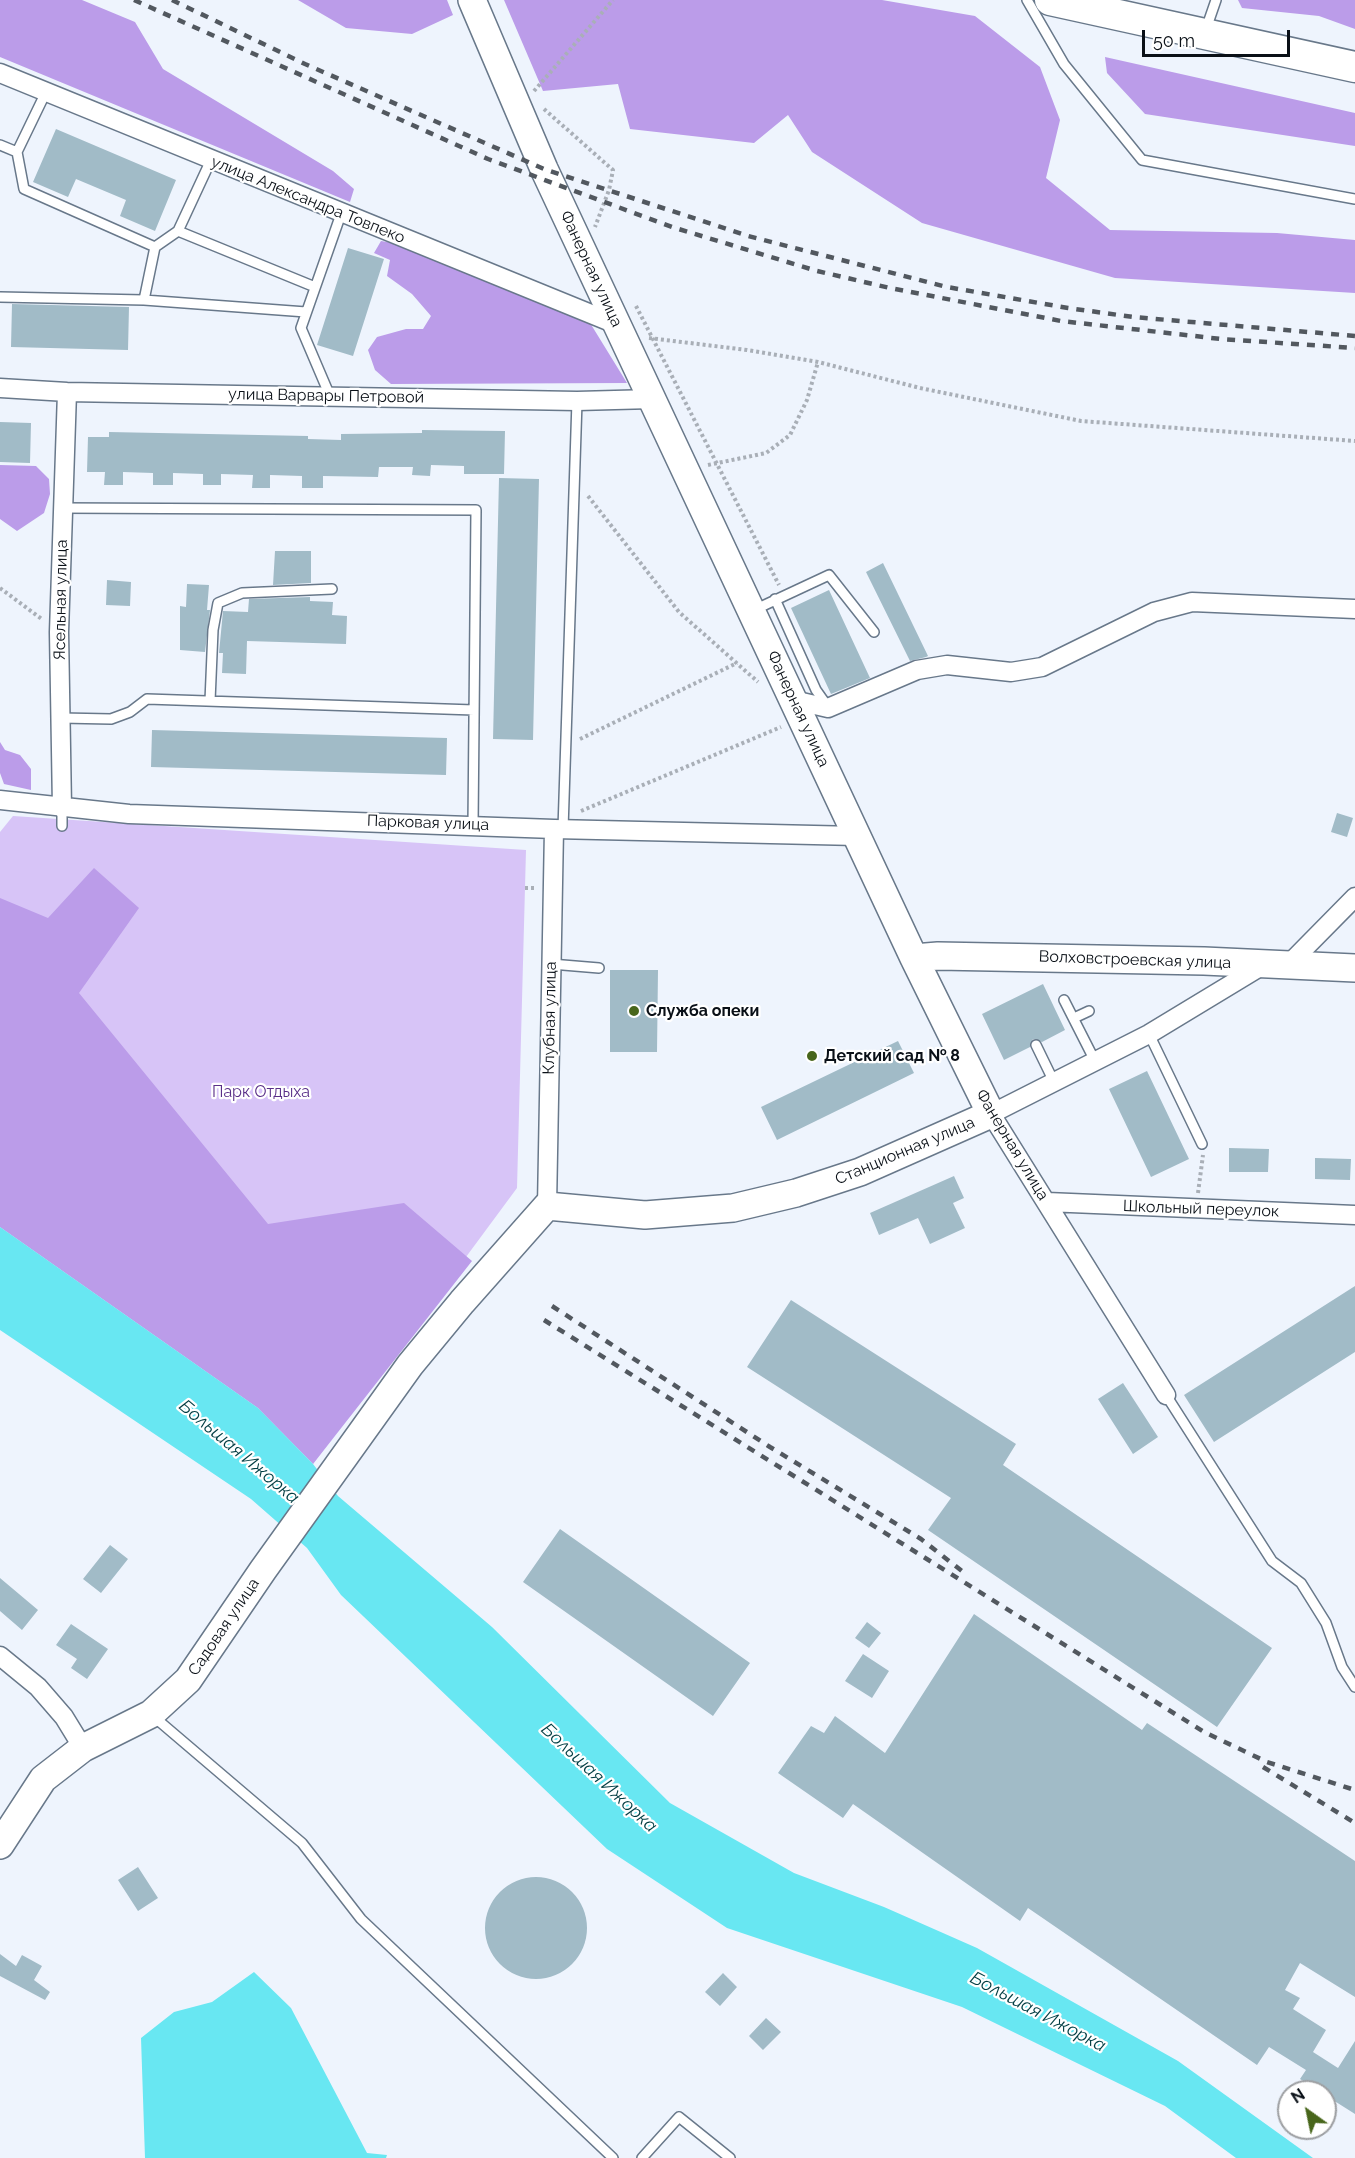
<!DOCTYPE html>
<html>
<head>
<meta charset="utf-8">
<style>
  body { margin:0 }
  #map { position:relative; width:1355px; height:2158px; overflow:hidden; background:#eef4fd; font-family:Raleway,sans-serif }
  canvas { display:block }
  .north { position:absolute; left:1277px; top:2080px; width:60px; height:60px; box-sizing:border-box; background:#fff; border:2px solid #9d9fa2; border-radius:50%; rotate:327deg; font-size:16px; font-weight:700; line-height:24px; text-align:center; color:#0a1017 }
  .north::after { content:''; display:block; margin:auto; width:21px; height:27px; background:#48661b; clip-path:polygon(50% 0,100% 100%,50% 72%,0 100%) }
  .scale { position:absolute; left:1142px; top:30px; width:148px; height:27px; box-sizing:border-box; border:3px solid #0a1017; border-top:0; padding-left:8px; font-size:18px; line-height:21px; white-space:nowrap; color:#0a1017; -webkit-text-stroke:4px #fff; paint-order:stroke }
</style>
</head>
<body>
<div id="map">
<canvas width="1355" height="2158"></canvas>
<div class="north">N</div>
<div class="scale">50 m</div>
</div>
<script>
const context = document.querySelector('canvas').getContext('2d');
context.lineJoin = 'round';
function fillPath(path, color) { context.fillStyle = color; context.fill(path, 'evenodd'); }
const shape = rows => new Path2D(rows.map(r => 'M' + r).join(''));
function trace(path, color, width, dash) { context.strokeStyle = color; context.lineWidth = width; context.lineCap = dash ? 'butt' : 'round'; context.setLineDash(dash || []); context.stroke(path); }
function drawText(font, color, halo, rows, align = 'center') {
  context.font = font + ' Raleway,sans-serif'; context.lineWidth = 4.5; context.setLineDash([]); context.textBaseline = 'middle'; context.strokeStyle = halo; context.fillStyle = color; for (const [text, x, y, turn = 0] of rows) {
    context.save(); context.translate(x, y); context.rotate((+turn || 0) * Math.PI / 180); context.textAlign = isNaN(turn) ? turn : align; if (halo) context.strokeText(text, 0, 0); context.fillText(text, 0, 0); context.restore();
  }
}
fillPath(shape([
  [13,816,526,850,517,1188,313,1464,258,1408,0,1227,0,832]
]), '#d7c4f7');
fillPath(shape([
  [0,0,82,0,135,22,163,69,333,171,354,189,350,202,0,57],
  [298,0,447,0,453,15,412,34,346,28],
  [504,0,882,0,975,16,1040,67,1060,120,1046,178,1110,230,1277,233,1355,240,1355,293,1115,278,922,223,812,152,788,115,754,143,630,129,618,84,543,91],
  [1238,0,1355,0,1355,29,1319,16,1242,8],
  [1105,57,1355,113,1355,146,1145,114,1107,73],
  [381,241,393,243,587,318,627,383,391,384,375,370,368,350,377,337,406,329,423,329,431,316,412,294,387,276,390,260,374,253],
  [0,465,36,466,49,479,50,494,44,513,17,531,0,519],
  [0,742,5,750,20,755,31,769,31,790,4,784,0,773],
  [94,868,139,908,79,993,268,1224,404,1203,472,1261,313,1464,258,1408,0,1227,0,898,48,918]
]), '#bb9ce9');
fillPath(shape([
  [0,1227,258,1408,313,1464,338,1496,492,1627,670,1803,794,1873,884,1907,977,1948,1178,2061,1313,2158,1236,2158,1165,2106,962,2007,727,1928,607,1849,341,1595,307,1548,251,1499,0,1330],
  [254,1972,291,2008,367,2153,387,2155,386,2158,145,2158,141,2038,174,2012,212,2002]
]), '#68e7f2');
fillPath(shape([
  [56,129,176,180,155,231,120,216,126,200,76,179,68,197,33,182],
  [348,248,384,259,353,356,317,345],
  [12,304,129,307,128,350,11,347],
  [0,422,31,423,30,463,0,462],
  [422,430,505,431,504,474,464,474,464,466,431,465,430,476,412,475,413,467,379,467,378,477,323,476,323,488,302,488,302,476,270,475,270,488,252,488,253,475,221,474,221,485,203,485,203,474,173,473,173,485,153,485,153,473,123,472,123,485,104,485,105,472,87,472,88,437,109,437,109,432,308,436,308,439,341,440,341,434,422,433],
  [499,478,539,479,533,740,493,739],
  [275,551,311,551,311,583,273,585],
  [883,563,928,656,926,657,910,661,866,572],
  [107,580,131,582,130,606,106,605],
  [187,584,209,585,207,610,210,610,205,652,180,650,180,606,186,607],
  [829,590,870,678,831,694,791,608],
  [310,597,310,601,333,602,332,615,347,616,346,644,247,641,246,674,222,673,223,653,219,653,223,611,248,612,249,599],
  [152,730,447,738,446,775,151,767],
  [1337,813,1353,818,1347,837,1331,832],
  [610,970,658,970,657,1052,610,1052],
  [1043,984,1065,1030,1042,1042,1033,1039,1030,1047,1004,1060,982,1014],
  [898,1041,914,1073,777,1140,761,1107],
  [1147,1071,1189,1159,1151,1177,1109,1089],
  [1229,1148,1269,1149,1268,1172,1229,1172],
  [1315,1158,1351,1159,1350,1180,1315,1179],
  [954,1176,964,1198,953,1203,965,1228,930,1244,918,1218,879,1235,870,1213],
  [1355,1286,1355,1352,1214,1442,1184,1395],
  [791,1300,1016,1444,1003,1465,1272,1648,1217,1727,928,1530,951,1498,747,1367],
  [1123,1383,1158,1437,1133,1454,1098,1399],
  [560,1529,750,1663,713,1716,523,1582],
  [110,1545,128,1559,101,1593,83,1579],
  [0,1578,38,1610,22,1630,0,1611],
  [974,1614,1142,1730,1147,1723,1355,1861,1355,1997,1300,1963,1285,1990,1300,1998,1293,2009,1326,2030,1313,2052,1338,2068,1355,2041,1355,2114,1325,2095,1325,2092,1320,2092,1300,2079,1306,2070,1269,2047,1257,2065,1028,1908,1020,1921,853,1804,843,1818,778,1773,811,1726,824,1733,835,1716,885,1753],
  [867,1622,881,1633,869,1648,855,1638],
  [71,1624,108,1649,87,1679,71,1668,77,1659,56,1645],
  [863,1654,889,1671,872,1698,845,1681],
  [138,1867,158,1898,138,1911,118,1880],
  '485 1928a51 51 0 1 1 102 0a51 51 0 1 1-102 0Z',
  [0,1954,16,1966,22,1955,42,1966,34,1980,50,1992,45,2000,0,1976],
  [723,1973,737,1987,720,2006,705,1992],
  [766,2018,781,2032,763,2050,749,2036]
]), '#a1bbc7');
const lane = shape([
  [1027,0,1064,64,1142,160,1355,199],
  [1206,29,1216,0],
  [46,92,17,152,24,189,155,247],
  [0,145,17,152],
  [178,231,315,287],
  [0,297,144,300,306,312],
  [144,300,155,247,178,231,211,160],
  [330,396,301,328,341,214],
  [62,508,476,510,473,825],
  [775,599,816,690,828,707],
  [754,610,829,575,874,632],
  [210,701,213,630,218,603,242,593,332,589],
  [61,718,111,719,130,712,147,699,474,710],
  [62,808,62,826],
  [563,829,577,401],
  [551,964,599,968],
  [1064,1000,1095,1061],
  [1074,1018,1089,1011],
  [1149,1034,1202,1144],
  [1036,1045,1054,1082],
  [1166,1395,1272,1561,1301,1583,1326,1623,1342,1667,1355,1687],
  [153,1716,302,1843,361,1919,613,2158],
  [642,2158,679,2117,730,2158]
]);
const street = shape([
  [0,73,618,325],
  [0,388,67,392,577,401,653,399],
  [793,700,828,708,917,670,947,665,1011,672,1042,667,1154,612,1192,602,1355,609],
  [0,800,129,814,554,829,857,836],
  [62,808,59,632,67,392],
  [1288,965,1355,897],
  [1047,1202,1355,1215],
  [547,1206,554,829],
  [1166,1395,991,1114,1149,1034,1263,965],
  [0,1656,38,1687,64,1717,83,1748]
]);
const secondary = shape([
  [914,958,938,956,1204,961,1355,968],
  [0,1845,43,1779,83,1748,151,1714,188,1680,263,1570,410,1365,462,1302,547,1206,645,1215,733,1208,796,1193,860,1172,991,1114,914,958,544,169,472,0]
]);
const primary = shape([
  [1050,0,1355,67]
]);
trace(lane, '#68788a', 12);
trace(street, '#68788a', 21);
trace(secondary, '#68788a', 30);
trace(primary, '#68788a', 33);
trace(shape([
  [534,91,613,0],
  [544,109,613,170,609,190,595,227],
  [636,306,779,585],
  [649,338,747,350,818,362,920,388,1081,421,1355,441],
  [708,465,766,453,790,435,807,400,818,362],
  [588,496,679,612,758,682],
  [0,588,43,620],
  [580,739,737,663],
  [581,811,781,727],
  [525,888,536,888],
  [1198,1193,1203,1155]
]), '#a9afb7', 4, [3, 3]);
trace(lane, '#fff', 9);
trace(street, '#fff', 18);
trace(secondary, '#fff', 27);
trace(primary, '#fff', 30);
trace(shape([
  [134,0,488,159,672,227,817,271,890,288,1061,321,1221,339,1355,348],
  [172,0,305,64,544,169,748,236,947,287,1068,308,1133,317,1355,336],
  [552,1306,770,1447,921,1539,967,1575],
  [544,1320,1204,1732,1267,1762,1355,1790],
  [1263,1767,1355,1823]
]), '#52585f', 4.5, [8, 8]);
for (const [x, y, r, color] of [
  [634,1011,6,"#48661b"],
  [812,1056,6,"#48661b"]
]) { const dot = new Path2D(); dot.arc(x, y, r, 0, 2 * Math.PI); context.fillStyle = color; context.fill(dot); trace(dot, '#fff', 2); }
drawText('16px', '#0a1017', '#fff', [
  ["улица Александра Товпеко",308,200,22],
  ["Фанерная улица",591,269,65],
  ["улица Варвары Петровой",326,396,1],
  ["Ясельная улица",61,600,-89],
  ["Фанерная улица",798,709,65],
  ["Парковая улица",428,823,2],
  ["Волховстроевская улица",1135,960,2],
  ["Клубная улица",550,1018,-89],
  ["Фанерная улица",1012,1145,59],
  ["Станционная улица",905,1151,-23],
  ["Школьный переулок",1201,1209,2],
  ["Садовая улица",224,1627,-56]
]);
drawText('bold 16px', '#0a1017', '#fff', [
  ["Служба опеки",646,1011],
  ["Детский сад № 8",824,1056]
], 'left');
drawText('16px', '#592f88', '#fff', [
  ["Парк Отдыха",261,1092]
]);
drawText('italic 18px', '#003d42', '#fff', [
  ["Большая Ижорка",239,1452,40],
  ["Большая Ижорка",599,1778,43],
  ["Большая Ижорка",1038,2012,28]
]);
</script>
</body>
</html>
